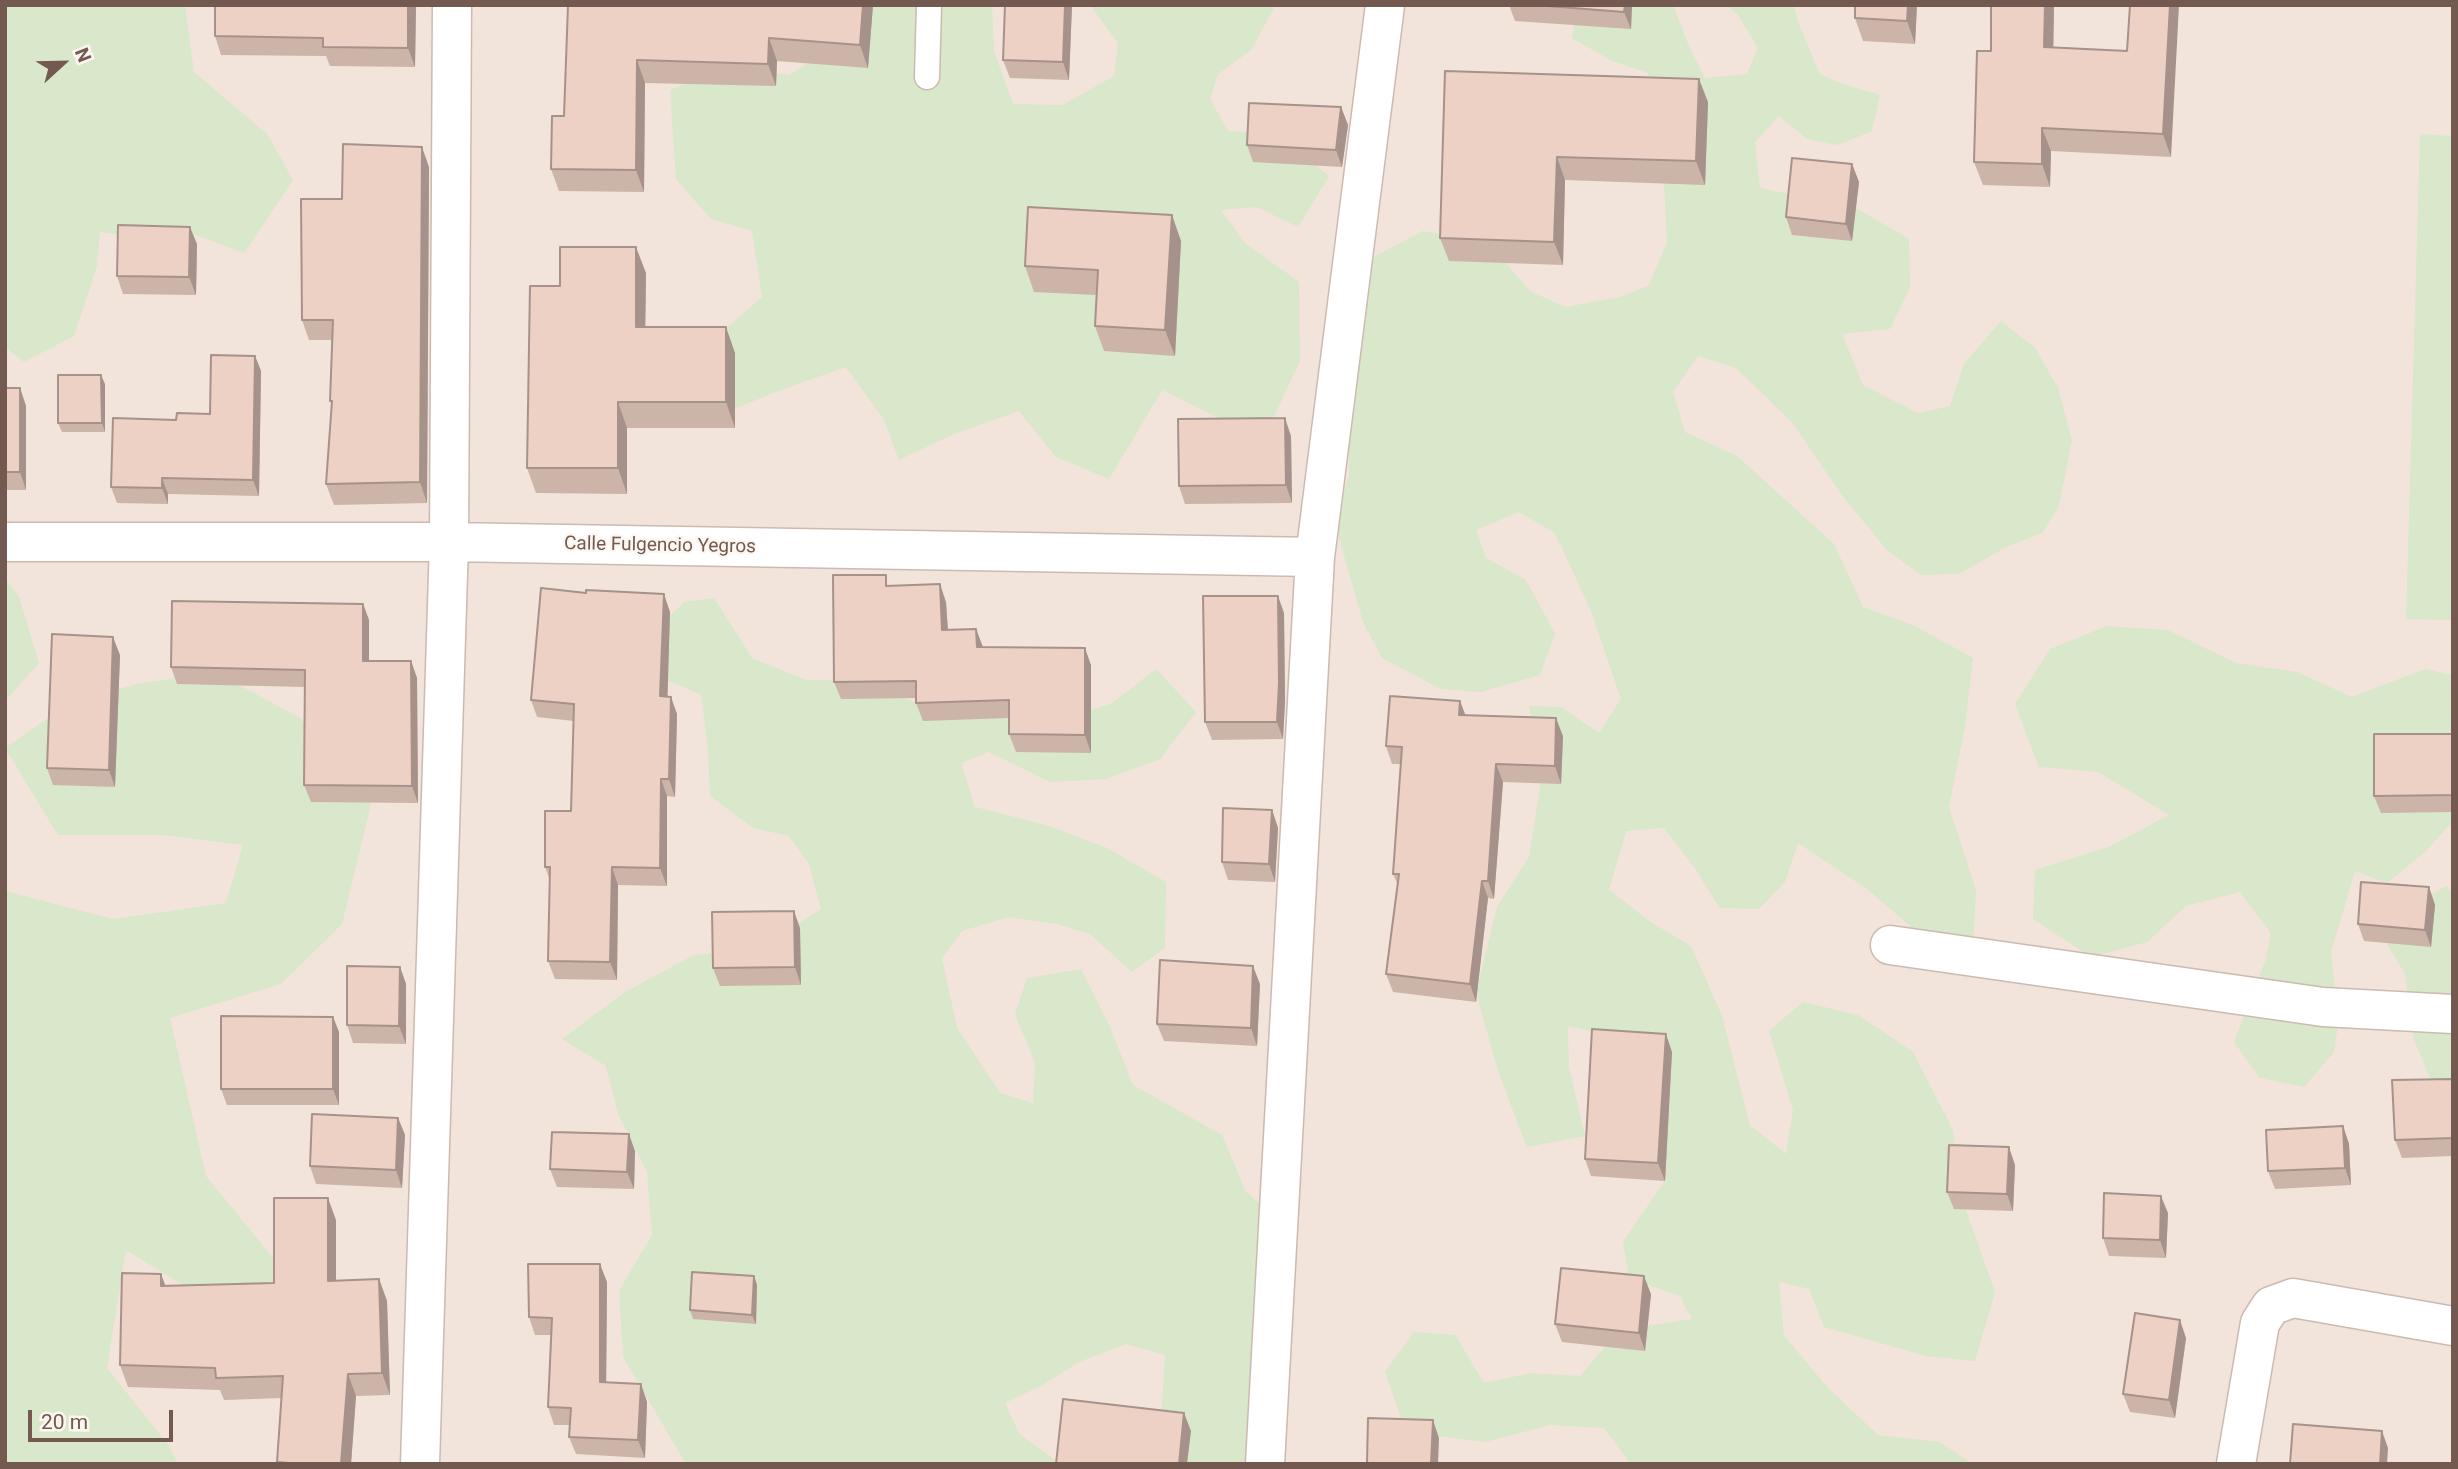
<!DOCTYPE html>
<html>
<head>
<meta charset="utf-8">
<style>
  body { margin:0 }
  #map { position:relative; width:2458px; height:1469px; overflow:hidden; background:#fbf3eb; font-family:Roboto,sans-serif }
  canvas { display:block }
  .frame { position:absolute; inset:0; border:7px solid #735950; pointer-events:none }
  .north { position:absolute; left:28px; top:28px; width:70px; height:70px; -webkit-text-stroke:5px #fdf7f1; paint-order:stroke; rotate:68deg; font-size:19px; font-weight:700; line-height:28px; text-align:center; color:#735950 }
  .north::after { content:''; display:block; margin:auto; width:24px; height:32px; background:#735950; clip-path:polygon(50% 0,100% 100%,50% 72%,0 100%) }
  .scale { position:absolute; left:28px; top:1410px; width:145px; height:32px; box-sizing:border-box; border:4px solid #735950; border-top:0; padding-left:9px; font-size:21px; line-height:24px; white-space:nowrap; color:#735950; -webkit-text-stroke:5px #fdf7f1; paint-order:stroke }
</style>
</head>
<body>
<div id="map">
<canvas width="2458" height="1469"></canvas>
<div class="frame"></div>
<div class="north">N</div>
<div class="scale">20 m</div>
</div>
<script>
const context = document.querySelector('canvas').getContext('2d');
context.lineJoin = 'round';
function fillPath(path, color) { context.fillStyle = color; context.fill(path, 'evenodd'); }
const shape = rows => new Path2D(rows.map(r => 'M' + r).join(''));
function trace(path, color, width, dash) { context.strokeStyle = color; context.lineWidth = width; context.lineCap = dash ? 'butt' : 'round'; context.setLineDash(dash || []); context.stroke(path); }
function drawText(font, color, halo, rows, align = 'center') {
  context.font = font + ' Roboto,sans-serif'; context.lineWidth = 5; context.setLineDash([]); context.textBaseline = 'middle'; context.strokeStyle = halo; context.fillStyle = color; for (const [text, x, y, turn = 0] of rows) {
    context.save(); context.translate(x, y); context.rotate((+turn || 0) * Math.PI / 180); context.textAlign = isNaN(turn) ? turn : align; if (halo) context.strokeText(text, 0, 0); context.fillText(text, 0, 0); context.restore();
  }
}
fillPath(shape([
  [5,5,2453,5,2453,1464,5,1464]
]), '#f2e4da');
fillPath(shape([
  [6,5,185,5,194,72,267,134,293,180,244,253,182,230,131,236,100,232,97,266,74,336,24,362,5,347],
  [849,5,992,5,994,51,1013,104,1063,105,1114,76,1118,43,1090,5,1273,5,1274,8,1251,50,1218,74,1210,99,1228,131,1277,134,1329,176,1298,227,1257,207,1221,210,1245,243,1299,282,1300,361,1269,427,1225,421,1162,390,1109,479,1056,457,1019,411,954,434,899,460,884,420,846,367,781,390,719,415,708,345,762,297,752,231,711,219,676,179,670,90,727,67,789,75,821,55],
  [1578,5,1673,5,1690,49,1705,78,1747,74,1758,48,1738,15,1726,5,1794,5,1798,22,1820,74,1840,83,1880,95,1872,131,1838,145,1807,139,1779,116,1755,142,1760,188,1785,193,1827,191,1909,239,1910,287,1890,329,1842,334,1863,385,1918,413,1950,406,1964,364,2001,321,2035,348,2058,388,2072,440,2059,506,2042,533,2006,547,1959,574,1921,575,1887,550,1841,494,1792,422,1736,368,1698,356,1673,392,1685,432,1737,456,1834,544,1863,607,1913,625,1973,658,1965,727,1949,807,1976,890,1972,971,1920,967,1909,925,1867,889,1798,843,1785,882,1759,909,1720,908,1694,867,1664,828,1626,831,1609,890,1652,923,1691,946,1722,1016,1750,1125,1786,1154,1793,1110,1769,1031,1803,1002,1858,1015,1913,1052,1953,1130,1962,1199,1995,1292,1975,1361,1926,1356,1824,1327,1809,1289,1779,1282,1784,1336,1829,1389,1878,1435,1940,1442,1972,1464,1625,1464,1628,1460,1604,1428,1550,1425,1485,1442,1406,1432,1385,1372,1414,1332,1455,1335,1484,1383,1531,1373,1580,1376,1612,1339,1646,1326,1692,1319,1680,1296,1629,1279,1623,1242,1664,1182,1660,1093,1625,1039,1568,1026,1569,1067,1585,1136,1527,1147,1499,1074,1476,993,1497,907,1529,857,1543,769,1529,706,1561,707,1599,733,1621,699,1591,611,1555,533,1519,512,1476,530,1486,558,1526,580,1555,634,1540,675,1481,692,1441,689,1382,658,1363,622,1334,520,1349,476,1348,393,1364,262,1423,231,1451,236,1498,255,1531,292,1566,307,1624,296,1649,285,1667,242,1664,183,1649,125,1648,73,1612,61,1572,38],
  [2420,134,2453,136,2453,620,2406,619],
  [5,578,19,597,39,663,5,701],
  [714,598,752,658,807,680,871,681,919,705,1065,717,1111,704,1156,669,1196,712,1160,759,1106,779,1050,782,989,752,961,763,975,807,1046,825,1107,848,1166,882,1165,948,1132,972,1090,934,1057,924,1009,917,962,931,942,958,957,1028,1000,1093,1033,1103,1035,1063,1015,1014,1027,978,1081,969,1110,1027,1133,1085,1222,1135,1245,1190,1284,1228,1257,1464,1163,1464,1161,1420,1165,1355,1126,1344,1079,1362,1041,1386,1005,1403,1020,1435,1061,1464,686,1464,623,1357,619,1291,652,1235,647,1172,618,1114,606,1066,562,1039,625,992,694,955,760,948,821,909,809,864,789,836,753,828,710,796,708,750,701,695,650,672,654,632,684,602],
  [2107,626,2168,630,2236,663,2297,672,2352,697,2425,669,2453,675,2453,821,2425,852,2387,883,2355,871,2331,952,2338,1024,2334,1052,2304,1087,2260,1078,2234,1042,2266,959,2271,933,2240,892,2186,906,2147,942,2091,957,2033,919,2035,870,2111,846,2169,815,2098,772,2039,767,2015,704,2050,649],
  [215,672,300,718,371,804,342,924,281,984,170,1018,206,1176,282,1269,272,1340,126,1250,107,1368,169,1446,178,1464,5,1464,5,891,113,919,226,903,243,845,162,835,58,835,5,748,70,703,137,684],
  [2446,886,2453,895,2453,1098,2438,1097,2414,1040,2405,974,2387,944,2413,906]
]), '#d9e7ca');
const service = shape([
  [927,77,929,5]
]);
const minor = shape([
  [5,542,449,542,1315,557],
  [1890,945,2323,1007,2453,1014],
  [420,1464,449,542,452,5],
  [1265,1464,1315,557,1385,5],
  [2236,1464,2260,1323,2271,1306,2293,1298,2453,1326]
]);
trace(service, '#ccbab1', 27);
trace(minor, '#ccbab1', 41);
trace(service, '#fff', 24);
trace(minor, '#fff', 38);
fillPath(shape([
  [215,5,416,5,415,67,330,66,326,56,221,55,215,36],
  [568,5,873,5,868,68,777,61,776,86,645,83,644,192,559,191,551,169,564,116],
  [1072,5,1069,80,1010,78,1003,60],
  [1509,5,1632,5,1631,29,1515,21],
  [1917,5,1915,44,1863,41,1855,18],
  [2054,5,2053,47,2127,51,2130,5,2171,157,2051,151,2050,187,1983,185,1974,162,1991,51],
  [1445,71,1708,102,1705,185,1565,180,1563,265,1449,261,1440,238],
  [1341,107,1348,125,1342,167,1253,162,1247,145],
  [1852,164,1859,182,1852,241,1792,235,1786,217],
  [429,167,427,503,334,505,326,484,332,406,330,401,332,340,309,340,302,320,342,199],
  [1181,241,1175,356,1104,351,1095,326,1096,295,1034,292,1025,266],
  [197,244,196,295,123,294,117,276],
  [646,273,645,327,735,353,735,428,627,428,627,494,536,493,527,468,560,286],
  [255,356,261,371,259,496,168,494,168,504,117,503,111,487,210,414],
  [105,384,105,432,62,432,58,423],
  [5,388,20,388,26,406,26,490,5,490],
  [1291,436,1292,503,1185,504,1179,486],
  [890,586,946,602,948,630,983,647,1091,665,1091,753,1016,752,1009,734,1009,718,923,721,916,703,916,698,841,699,834,682],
  [363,604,369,620,369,661,411,661,417,678,418,803,311,802,304,785,305,687,177,684,171,667],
  [670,612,667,697,677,714,675,797,667,796,667,886,618,885,617,980,555,979,548,961,550,880,545,867,571,811,574,721,537,717,531,700],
  [1284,613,1285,701,1283,739,1212,740,1205,722],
  [120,655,115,787,53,785,47,768],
  [1465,715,1563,736,1561,784,1503,782,1494,899,1488,898,1476,1002,1393,992,1386,974,1398,885,1393,874,1401,764,1392,764,1386,746],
  [2453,734,2453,812,2381,813,2374,796],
  [1272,810,1278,828,1275,882,1228,880,1222,862],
  [2429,887,2435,905,2431,947,2364,941,2358,924],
  [800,928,801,985,720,986,713,968],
  [400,967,406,984,406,1044,353,1043,347,1025],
  [1260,984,1257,1046,1164,1041,1157,1024],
  [333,1017,339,1032,339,1105,227,1105,221,1089],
  [1672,1052,1665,1181,1591,1176,1585,1159],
  [2453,1079,2453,1156,2402,1158,2395,1140],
  [398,1118,405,1135,402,1188,316,1184,310,1166],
  [2343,1126,2349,1144,2351,1185,2275,1189,2268,1171],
  [635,1151,634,1189,557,1187,550,1169],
  [2015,1165,2013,1211,1954,1209,1947,1192],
  [2168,1213,2166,1258,2109,1256,2103,1238],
  [336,1220,336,1281,379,1279,387,1301,390,1395,356,1396,351,1464,278,1464,277,1462,282,1398,224,1400,220,1390,128,1387,120,1365,166,1286,274,1283],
  [754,1276,757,1285,756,1324,693,1319,690,1310],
  [607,1282,606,1383,641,1384,647,1402,645,1458,576,1454,569,1437,570,1425,554,1425,548,1407,551,1335,535,1335,529,1317],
  [1651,1294,1645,1351,1562,1342,1555,1324],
  [2186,1338,2175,1418,2130,1412,2123,1394]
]), '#ccb4a9');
fillPath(shape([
  [408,5,416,5,415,67,408,48],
  [863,5,873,5,868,68,860,45],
  [1065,5,1072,5,1069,80,1063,62],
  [1625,5,1632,5,1631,29,1624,12],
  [1908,5,1917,5,1915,44,1907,21],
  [2045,5,2054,5,2053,70,2044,47],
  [2170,5,2179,5,2171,157,2163,134],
  [769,38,777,61,776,86,768,64],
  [637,60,645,83,644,192,636,170],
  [1699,79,1708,102,1705,185,1696,161],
  [1341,107,1348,125,1342,167,1336,150],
  [2042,128,2051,151,2050,187,2042,164],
  [422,147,429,167,427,503,420,482],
  [1557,157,1565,180,1563,265,1554,242],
  [1852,164,1859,182,1852,241,1846,224],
  [1172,215,1181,241,1175,356,1165,330],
  [190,227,197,244,196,295,189,277],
  [636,247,646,273,645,352,636,327],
  [726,327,735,353,735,428,726,402],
  [255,356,261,371,259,496,253,480],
  [101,375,105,384,105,432,102,423],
  [20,388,26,406,26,490,20,472],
  [618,402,627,428,627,494,618,468],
  [1285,418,1291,436,1292,503,1286,485],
  [162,478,168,494,168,504,162,488],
  [940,584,946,602,949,648,942,630],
  [664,594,670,612,667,714,660,696],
  [1278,596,1284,613,1285,701,1283,739,1277,722],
  [363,604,369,620,369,678,363,661],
  [976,629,983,647,977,647],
  [113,637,120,655,115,787,109,770],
  [1085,648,1091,665,1091,753,1085,735],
  [411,661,417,678,418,803,412,786],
  [671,697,677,714,675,797,669,779],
  [1460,701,1467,719,1459,715],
  [1556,718,1563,736,1561,784,1555,766],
  [1496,764,1503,782,1494,899,1488,881],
  [661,779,667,796,667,886,660,868],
  [1272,810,1278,828,1275,882,1269,864],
  [612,867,618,885,617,980,610,962],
  [1482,881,1488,898,1476,1002,1470,984],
  [2429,887,2435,905,2431,947,2425,930],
  [794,911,800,928,801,985,795,967],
  [1253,966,1260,984,1257,1046,1251,1028],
  [400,967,406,984,406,1044,399,1026],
  [333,1017,339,1032,339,1105,333,1089],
  [1666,1034,1672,1052,1665,1181,1658,1163],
  [398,1118,405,1135,402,1188,396,1170],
  [2343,1126,2349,1144,2351,1185,2345,1168],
  [629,1134,635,1151,634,1189,627,1172],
  [2009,1147,2015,1165,2013,1211,2007,1194],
  [2161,1196,2168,1213,2166,1258,2160,1240],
  [328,1198,336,1220,336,1303,328,1281],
  [600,1264,607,1282,606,1400,600,1382],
  [161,1274,169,1295,161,1286],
  [754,1276,757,1285,756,1324,752,1315],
  [1644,1276,1651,1294,1645,1351,1639,1333],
  [379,1279,387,1301,390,1395,382,1373],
  [2180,1320,2186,1338,2175,1418,2169,1400],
  [348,1374,356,1396,351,1464,341,1464],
  [641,1384,647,1402,645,1458,638,1440],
  [1184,1413,1191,1431,1187,1464,1179,1464],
  [1433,1420,1439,1438,1438,1464,1431,1464],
  [2382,1431,2388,1448,2387,1464,2380,1464]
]), '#a6928a');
const building = shape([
  [215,5,408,5,408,48,323,47,323,38,215,36,215,5],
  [568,5,863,5,860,45,769,38,768,64,637,60,636,170,551,169,552,116,564,116,568,5],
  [1005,5,1065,5,1063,62,1003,60,1005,5],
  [1535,5,1625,5,1624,12,1535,5],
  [1855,5,1908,5,1907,21,1855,18,1855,5],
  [1991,5,2045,5,2044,47,2127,51,2130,5,2170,5,2163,134,2042,128,2042,164,1974,162,1977,51,1991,51,1991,5],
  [1445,71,1699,79,1696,161,1557,157,1554,242,1440,238,1445,71],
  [1249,103,1341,107,1336,150,1247,145,1249,103],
  [343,144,422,147,420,482,326,484,332,401,330,401,333,320,302,320,301,199,342,199,343,144],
  [1792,158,1852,164,1846,224,1786,217,1792,158],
  [1028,207,1172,215,1165,330,1095,326,1098,270,1025,266,1028,207],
  [118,225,190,227,189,277,117,276,118,225],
  [560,247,636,247,636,327,726,327,726,402,618,402,618,468,527,468,530,286,560,286,560,247],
  [211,355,255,356,253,480,162,478,162,488,111,487,113,418,176,420,177,413,210,414,211,355],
  [58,375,101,375,102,423,58,423,58,375],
  [5,388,20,388,20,472,5,472,5,388],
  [1285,418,1286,485,1179,486,1178,419,1285,418],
  [833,575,886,575,886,586,940,584,942,630,976,629,977,647,1085,648,1085,735,1009,734,1009,700,916,703,916,681,834,682,833,575],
  [541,588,586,593,586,590,664,594,660,696,671,697,669,779,661,779,660,868,612,867,610,962,548,961,550,867,545,867,545,811,571,811,574,704,531,700,541,588],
  [1203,596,1278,596,1279,683,1277,722,1205,722,1203,596],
  [172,601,363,604,363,661,411,661,412,786,304,785,305,670,171,667,172,601],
  [52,634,113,637,109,770,47,768,52,634],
  [1390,696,1460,701,1459,715,1556,718,1555,766,1496,764,1488,881,1482,881,1470,984,1386,974,1399,874,1393,874,1402,747,1386,746,1390,696],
  [2374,734,2453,734,2453,795,2374,796,2374,734],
  [1223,808,1272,810,1269,864,1222,862,1223,808],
  [2361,882,2429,887,2425,930,2358,924,2361,882],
  [794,911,795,967,713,968,712,912,794,911],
  [1160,960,1253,966,1251,1028,1157,1024,1160,960],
  [347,966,400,967,399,1026,347,1025,347,966],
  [221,1016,333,1017,333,1089,221,1089,221,1016],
  [1592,1029,1666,1034,1658,1163,1585,1159,1592,1029],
  [2453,1079,2453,1138,2395,1140,2392,1080,2453,1079],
  [312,1114,398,1118,396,1170,310,1166,312,1114],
  [2343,1126,2345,1168,2268,1171,2266,1130,2343,1126],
  [552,1132,629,1134,627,1172,550,1169,552,1132],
  [1949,1145,2009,1147,2007,1194,1947,1192,1949,1145],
  [2104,1193,2161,1196,2160,1240,2103,1238,2104,1193],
  [274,1198,328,1198,328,1281,379,1279,382,1373,348,1374,341,1464,301,1464,277,1462,283,1376,216,1378,215,1368,120,1365,122,1273,161,1274,161,1286,274,1283,274,1198],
  [528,1264,600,1264,600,1382,641,1384,638,1440,569,1437,571,1408,548,1407,552,1318,529,1317,528,1264],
  [1561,1268,1644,1276,1639,1333,1555,1324,1561,1268],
  [692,1272,754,1276,752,1315,690,1310,692,1272],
  [2135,1313,2180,1320,2169,1400,2123,1394,2135,1313],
  [1063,1399,1184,1413,1179,1464,1056,1464,1063,1399],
  [1368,1418,1433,1420,1431,1464,1367,1463,1368,1418],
  [2293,1424,2382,1431,2380,1464,2290,1464,2293,1424]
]);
fillPath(building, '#edd1c5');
trace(building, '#a6928a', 2);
drawText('19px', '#735950', '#fdf7f1', [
  ["Calle Fulgencio Yegros",660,546,1]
]);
</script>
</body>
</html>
